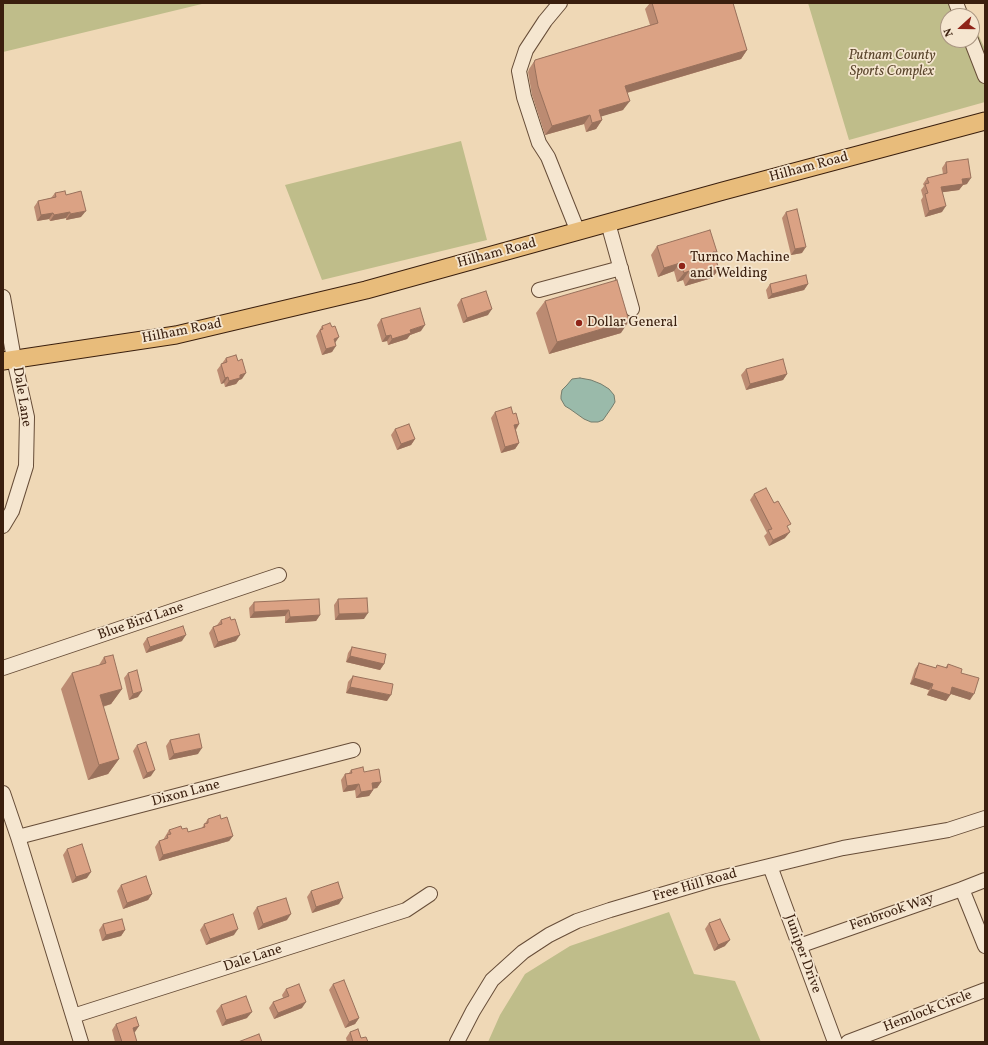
<!DOCTYPE html>
<html>
<head>
<meta charset="utf-8">
<style>
  body { margin:0 }
  #map { position:relative; width:988px; height:1045px; overflow:hidden; background:#efd8b6; font-family:Vollkorn,serif }
  canvas { display:block }
  .frame { position:absolute; inset:0; border:4px solid #3a1f0e; pointer-events:none }
  .north { position:absolute; left:940px; top:8px; width:40px; height:40px; box-sizing:border-box; background:#f5e6d0; border:1px solid #aa9682; border-radius:50%; rotate:249deg; font-size:11px; font-weight:700; line-height:16px; text-align:center; color:#3a1f0e }
  .north::after { content:''; display:block; margin:auto; width:14px; height:18px; background:#8f2418; clip-path:polygon(50% 0,100% 100%,50% 72%,0 100%) }
</style>
</head>
<body>
<div id="map">
<canvas width="988" height="1045"></canvas>
<div class="frame"></div>
<div class="north">N</div>
</div>
<script>
const context = document.querySelector('canvas').getContext('2d');
context.lineJoin = 'round';
function fillPath(path, color) { context.fillStyle = color; context.fill(path, 'evenodd'); }
const shape = rows => new Path2D(rows.map(r => 'M' + r).join(''));
function trace(path, color, width, dash) { context.strokeStyle = color; context.lineWidth = width; context.lineCap = dash ? 'butt' : 'round'; context.setLineDash(dash || []); context.stroke(path); }
function drawText(font, color, halo, rows, align = 'center') {
  context.font = font + ' Vollkorn,serif'; context.lineWidth = 3.5; context.setLineDash([]); context.textBaseline = 'middle'; context.strokeStyle = halo; context.fillStyle = color; for (const [text, x, y, turn = 0] of rows) {
    context.save(); context.translate(x, y); context.rotate((+turn || 0) * Math.PI / 180); context.textAlign = isNaN(turn) ? turn : align; if (halo) context.strokeText(text, 0, 0); context.fillText(text, 0, 0); context.restore();
  }
}
fillPath(shape([
  [3,3,206,3,3,52],
  [808,3,964,3,970,16,948,16,948,40,972,40,972,21,985,49,985,102,849,140],
  [461,141,487,240,322,280,285,185],
  [669,912,694,974,735,981,761,1042,488,1042,500,1015,525,974,570,946]
]), '#bfbd8a');
const water = shape([
  [580,378,591,380,601,384,609,389,614,395,615,402,612,407,603,420,598,422,591,422,584,419,570,409,565,406,561,399,561,396,562,390,567,385,572,379,580,378]
]);
fillPath(water, '#9abaaa');
trace(water, '#747c6c', 1);
const minor = shape([
  [560,3,545,21,526,50,519,71,524,97,539,143,548,157,578,232],
  [956,3,961,16],
  [971,40,985,76],
  [608,223,632,309],
  [539,290,621,268],
  [3,297,14,359,27,417,26,466,12,511,3,526],
  [3,668,279,575],
  [3,793,18,837,81,1042],
  [18,837,353,750],
  [770,866,835,1042],
  [962,889,985,946],
  [799,946,962,889,985,880],
  [73,1016,406,910,430,894],
  [457,1042,473,1011,492,980,523,952,549,935,577,921,610,910,708,881,843,848,948,830,985,818],
  [848,1042,985,990]
]);
const major = shape([
  [3,361,176,335,366,290,723,191,985,121]
]);
trace(minor, '#674d38', 16);
trace(major, '#3a1f0e', 19);
trace(minor, '#f5e6d0', 14);
trace(major, '#e8bc7b', 17);
fillPath(shape([
  [650,3,733,3,747,50,741,59,627,93,623,110,601,116,602,120,596,129,586,132,584,124,545,135,532,95,528,72,529,69,535,60,650,25,645,9],
  [946,162,967,184,963,185,959,190,943,192,942,212,925,217,921,200,923,197,921,190,924,186,923,184,927,178,943,174,942,168],
  [55,193,66,195,81,217,66,220,66,218,50,221,49,219,37,221,34,207,38,201,51,198],
  [786,212,802,253,791,255,782,218],
  [657,246,717,252,714,255,719,269,712,278,685,286,683,280,677,282,674,271,658,277,651,255],
  [770,284,808,284,804,290,768,299,766,290],
  [461,299,488,315,463,323,457,305],
  [545,301,621,333,549,354,536,313],
  [381,319,421,331,410,335,407,339,388,345,387,341,382,342,377,325],
  [322,326,335,343,332,352,322,355,316,336],
  [226,358,242,379,239,380,236,384,225,387,224,383,221,384,217,370],
  [746,369,787,374,783,380,746,390,741,375],
  [495,412,513,414,519,424,516,430,519,443,515,449,501,453,491,418],
  [395,429,415,439,411,445,397,450,391,435],
  [754,494,774,503,785,538,769,546,764,536,767,533,750,500],
  [338,599,364,619,335,620,334,605],
  [254,602,320,615,316,621,285,623,285,616,250,618,249,608],
  [221,620,236,641,214,648,209,633,213,627,217,625],
  [147,638,182,641,146,653,143,644],
  [352,647,384,664,380,670,346,662,348,653],
  [104,657,122,689,111,704,103,707,119,759,108,774,88,780,61,689,72,673,99,665],
  [919,663,936,668,945,668,948,664,961,673,970,700,951,694,946,701,927,695,929,690,910,684,915,669],
  [128,673,138,697,129,700,124,678],
  [353,676,387,701,346,693,348,682],
  [170,740,198,754,169,760,166,746],
  [137,745,151,776,143,779,133,751],
  [351,770,364,772,381,782,377,788,373,789,373,790,369,796,356,798,355,790,343,792,341,780,345,774,349,773],
  [208,819,221,819,233,836,229,841,159,861,155,847,159,841,163,840,169,830,182,829,188,832,201,829],
  [67,849,87,878,72,883,63,855],
  [121,885,152,894,148,900,123,909,117,891],
  [311,891,339,904,312,913,307,897],
  [257,907,287,920,258,930,253,913],
  [709,923,725,946,714,951,705,929],
  [103,924,125,930,121,936,102,941,99,930],
  [204,924,234,935,206,945,200,930],
  [333,984,359,1018,355,1024,345,1028,329,990],
  [286,989,302,1008,274,1019,269,1008,273,1002,283,998,282,995],
  [221,1005,247,1018,222,1026,216,1011],
  [116,1024,139,1026,134,1032,137,1042,115,1042,112,1030],
  [350,1032,361,1038,368,1042,347,1042,346,1038]
]), '#bc8b72');
fillPath(shape([
  [747,50,741,59,619,95,625,86],
  [630,101,623,110,593,119,599,110],
  [590,115,584,124,545,135,552,126],
  [602,120,596,129,586,132,592,123],
  [971,178,967,184,963,185,959,190,937,193,941,187,962,179],
  [946,206,942,212,925,217,929,211],
  [86,211,81,217,66,220,70,214],
  [70,212,66,218,50,221,54,215],
  [53,213,49,219,37,221,41,215],
  [806,247,802,253,791,255,795,249],
  [680,263,674,271,658,277,664,268],
  [719,269,712,278,685,286,691,277],
  [689,271,683,280,677,282,684,273],
  [808,284,804,290,768,299,772,294],
  [492,309,488,315,463,323,467,318],
  [629,321,621,333,549,354,557,342],
  [425,325,421,331,410,335,407,339,388,345,392,339,410,330],
  [391,335,387,341,382,342,386,336],
  [339,337,335,343,334,339],
  [336,346,332,352,322,355,326,349],
  [246,373,242,379,239,380,236,384,225,387,229,381,240,375],
  [787,374,783,380,746,390,750,384],
  [228,377,224,383,221,384,225,378],
  [519,424,515,430,514,425],
  [415,439,411,445,397,450,401,444],
  [519,443,515,449,501,453,505,447],
  [790,532,785,538,769,546,773,540],
  [289,610,285,616,250,618,254,612],
  [368,613,364,619,335,620,339,614],
  [320,615,316,621,285,623,290,617],
  [186,635,182,641,146,653,150,647],
  [240,635,236,641,214,648,218,642],
  [350,656,384,664,380,670,346,662],
  [914,678,933,684,929,690,910,684],
  [350,687,391,695,387,701,346,693],
  [952,687,974,694,970,700,948,693],
  [122,689,111,704,89,710,100,695],
  [931,689,950,695,946,701,927,695],
  [142,691,138,697,129,700,133,694],
  [202,748,198,754,169,760,174,754],
  [119,759,108,774,88,780,99,765],
  [155,770,151,776,143,779,147,773],
  [381,782,377,788,367,789,372,783],
  [359,784,355,790,343,792,347,786],
  [373,790,369,796,356,798,361,792],
  [233,836,229,841,159,861,163,855],
  [91,872,87,878,72,883,76,877],
  [152,894,148,900,123,909,127,903],
  [343,898,339,904,312,913,316,907],
  [291,914,287,920,258,930,263,924],
  [238,929,234,935,206,945,210,939],
  [125,930,121,936,102,941,106,935],
  [730,940,725,946,714,951,718,945],
  [306,1002,302,1008,274,1019,278,1013],
  [252,1012,247,1018,222,1026,226,1020],
  [359,1018,355,1024,345,1028,349,1022],
  [139,1026,135,1032,129,1034,133,1028]
]), '#99715c');
const building = shape([
  [652,3,733,3,747,50,625,86,630,101,599,110,602,120,592,123,590,115,552,126,538,86,534,63,535,60,658,23,652,3],
  [968,159,971,178,962,179,963,184,941,187,946,206,929,211,925,194,928,193,925,184,929,183,927,178,947,173,946,162,968,159],
  [65,191,66,195,81,191,86,211,70,214,70,212,54,215,53,213,41,215,38,201,56,197,55,193,65,191],
  [797,209,806,247,795,249,786,212,797,209],
  [710,230,717,252,713,252,719,269,691,277,689,271,684,273,680,263,664,268,657,246,710,230],
  [806,275,808,284,772,294,770,284,806,275],
  [617,280,629,321,557,342,545,301,617,280],
  [486,291,492,309,467,318,461,299,486,291],
  [420,308,425,325,410,330,411,333,392,339,391,335,386,336,381,319,420,308],
  [330,323,332,327,335,326,339,337,334,339,336,346,326,349,320,330,323,329,322,326,330,323],
  [236,355,238,361,242,359,246,373,240,375,240,378,229,381,228,377,225,378,221,364,227,362,226,358,236,355],
  [783,359,787,374,750,384,746,369,783,359],
  [511,407,513,414,516,413,519,424,514,425,519,443,505,447,495,412,511,407],
  [409,424,415,439,401,444,395,429,409,424],
  [766,488,774,503,778,501,791,524,787,526,790,532,773,540,768,530,772,529,754,494,766,488],
  [367,598,368,613,339,614,338,599,367,598],
  [319,599,320,615,290,617,289,610,254,612,254,602,319,599],
  [230,617,231,620,235,619,240,635,218,642,213,627,222,624,221,620,230,617],
  [183,626,186,635,150,647,147,638,183,626],
  [352,647,386,654,384,664,350,656,352,647],
  [113,655,122,689,100,695,119,759,99,765,72,673,106,663,104,657,113,655],
  [919,663,936,668,937,665,947,668,948,664,962,669,961,673,979,678,974,694,952,687,950,695,931,689,933,684,914,678,919,663],
  [137,670,142,691,133,694,128,673,137,670],
  [353,676,393,684,391,695,350,687,353,676],
  [199,734,202,748,174,754,170,740,199,734],
  [146,742,155,770,147,773,137,745,146,742],
  [363,767,364,772,379,769,381,782,372,783,373,790,361,792,359,784,347,786,345,774,352,773,351,770,363,767],
  [220,815,221,819,227,817,233,836,163,855,159,841,168,838,167,835,171,834,169,830,181,826,182,829,187,828,188,832,205,827,204,824,208,823,208,819,220,815],
  [82,844,91,872,76,877,67,849,82,844],
  [146,876,152,894,127,903,121,885,146,876],
  [338,882,343,898,316,907,311,891,338,882],
  [286,898,291,914,263,924,257,907,286,898],
  [233,914,238,929,210,939,204,924,233,914],
  [122,919,125,930,106,935,103,924,122,919],
  [720,919,730,940,718,945,709,923,720,919],
  [344,980,359,1018,349,1022,333,984,344,980],
  [299,984,306,1002,278,1013,273,1002,289,996,286,989,299,984],
  [246,996,252,1012,226,1020,221,1005,246,996],
  [136,1017,139,1026,133,1028,137,1042,122,1042,116,1024,136,1017],
  [358,1029,361,1038,366,1037,368,1042,353,1042,350,1032,358,1029],
  [259,1034,262,1042,238,1042,259,1034]
]);
fillPath(building, '#dba284');
trace(building, '#99715c', 1);
for (const [x, y, r, color] of [
  [682,266,4,"#8f2418"],
  [579,323,4,"#8f2418"]
]) { const dot = new Path2D(); dot.arc(x, y, r, 0, 2 * Math.PI); context.fillStyle = color; context.fill(dot); trace(dot, '#f5e6d0', 1.5); }
drawText('italic 14px', '#5b462d', '#f5e6d0', [
  ["Putnam County",892,56],
  ["Sports Complex",892,72]
]);
drawText('14px', '#3a1f0e', '#f5e6d0', [
  ["Hilham Road",809,168,-15],
  ["Hilham Road",497,254,-15],
  ["Hilham Road",182,332,-11],
  ["Dale Lane",21,397,81],
  ["Blue Bird Lane",141,622,-19],
  ["Dixon Lane",186,794,-15],
  ["Free Hill Road",695,886,-16],
  ["Fenbrook Way",892,913,-19],
  ["Juniper Drive",802,954,70],
  ["Dale Lane",253,959,-18],
  ["Hemlock Circle",928,1012,-21]
]);
drawText('14px', '#3a1f0e', '#f5e6d0', [
  ["Turnco Machine",690,258],
  ["and Welding",690,274],
  ["Dollar General",587,323]
], 'left');
</script>
</body>
</html>
